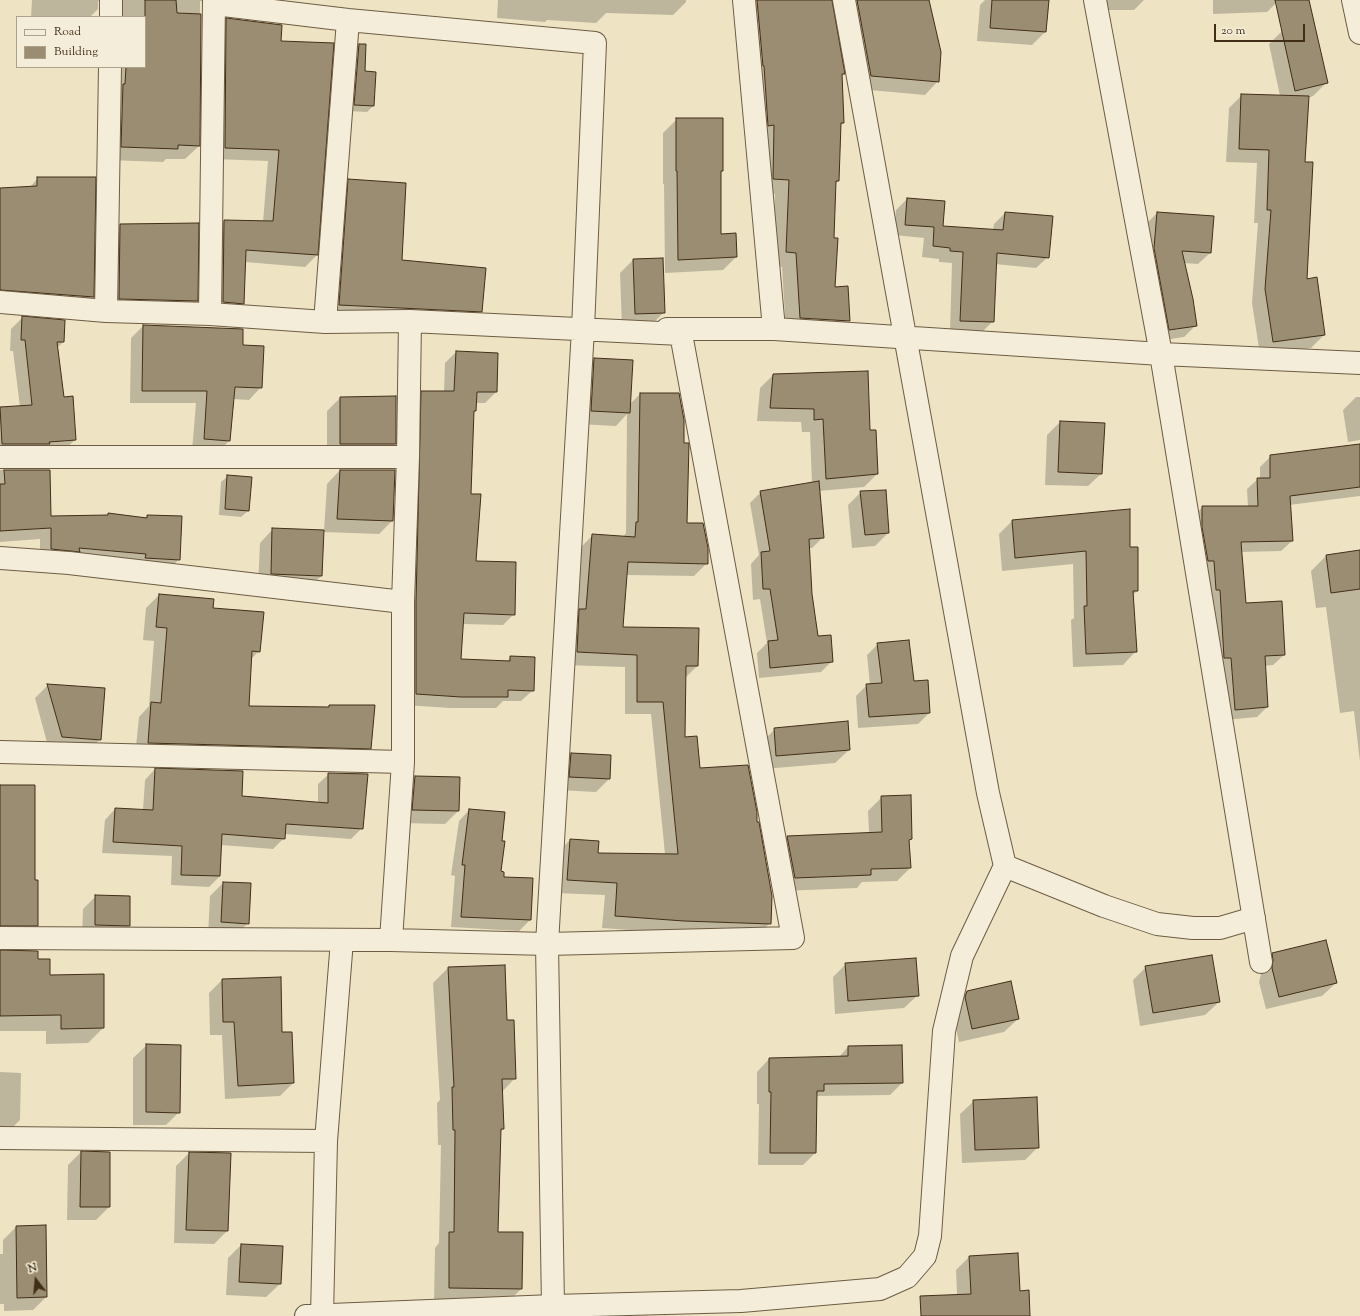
<!DOCTYPE html>
<html>
<head>
<meta charset="utf-8">
<style>
  body { margin:0 }
  #map { position:relative; width:1360px; height:1316px; overflow:hidden; background:#eee4c4; font-family:"Sorts Mill Goudy",serif }
  canvas { display:block }
  .legend { position:absolute; left:16px; top:16px; width:130px; height:52px; box-sizing:border-box; background:#f4edd9; border:1px solid #ada18c; margin:0; padding:5px 7px; list-style:none; font-size:12px; color:#422e18 }
  .legend li { display:flex; align-items:center; gap:8px; height:20px }
  .legend b { width:20px; border:1px solid #ada18c }
  .north { position:absolute; left:16px; top:1260px; width:40px; height:40px; -webkit-text-stroke:3px #f4edd9; paint-order:stroke; rotate:344deg; font-size:11px; font-weight:700; line-height:16px; text-align:center; color:#422e18 }
  .north::after { content:''; display:block; margin:auto; width:14px; height:18px; background:#422e18; clip-path:polygon(50% 0,100% 100%,50% 72%,0 100%) }
  .scale { position:absolute; left:1214px; top:24px; width:91px; height:18px; box-sizing:border-box; border:2px solid #422e18; border-top:0; padding-left:5px; font-size:12px; line-height:14px; white-space:nowrap; color:#422e18; -webkit-text-stroke:3px #f4edd9; paint-order:stroke }
</style>
</head>
<body>
<div id="map">
<canvas width="1360" height="1316"></canvas>
<ul class="legend">
<li><b style="height:5px;background:#f4edd9"></b>Road</li>
<li><b style="height:11px;background:#9b8d71"></b>Building</li>
</ul>
<div class="north">N</div>
<div class="scale">20 m</div>
</div>
<script>
const context = document.querySelector('canvas').getContext('2d');
context.lineJoin = 'round';
function fillPath(path, color) { context.fillStyle = color; context.fill(path, 'evenodd'); }
const shape = rows => new Path2D(rows.map(r => 'M' + r).join(''));
function trace(path, color, width, dash) { context.strokeStyle = color; context.lineWidth = width; context.lineCap = dash ? 'butt' : 'round'; context.setLineDash(dash || []); context.stroke(path); }
fillPath(shape([
  [32,0,281,0,269,13,200,1,199,146,185,159,166,159,163,162,108,160,113,67,145,67,145,17,110,17,104,3,98,1,98,9,90,17,31,17],
  [498,0,686,0,686,2,673,15,606,13,596,23,547,20,545,22,497,18],
  [740,0,831,0,844,74,841,76,843,123,840,125,838,181,835,184,833,238,834,288,848,320,834,334,786,332,782,267,772,266,775,194,759,193],
  [849,0,928,0,938,81,925,95,858,89],
  [985,0,1048,0,1045,32,1032,45,977,41,980,5],
  [1093,0,1144,0,1134,10,1094,10],
  [1213,0,1279,0,1267,12,1213,14],
  [227,19,280,42,317,255,305,267,245,262,243,303,232,315,211,314,212,233,224,221,263,222,268,161,213,159,215,31],
  [1282,31,1326,83,1313,96,1308,98,1304,163,1306,280,1324,335,1311,348,1260,355,1252,303,1258,223,1254,223,1257,163,1226,162,1229,108,1242,95,1280,96,1269,44],
  [359,45,364,72,373,106,367,112,348,111,353,51],
  [677,119,722,171,720,173,720,235,736,257,723,270,665,273,664,184,663,184,663,133],
  [38,178,95,178,93,297,80,310,0,303,0,189,29,188],
  [349,180,401,261,481,311,468,325,326,317,336,194],
  [907,199,944,202,942,227,993,230,994,224,1005,213,1048,257,1036,268,995,264,993,321,982,332,950,331,952,263,939,262,939,259,922,257,924,238,894,235,896,210],
  [1157,213,1210,253,1198,264,1183,263,1196,325,1184,337,1158,341,1145,225],
  [120,225,197,301,177,320,99,318,101,245],
  [633,260,664,312,651,325,622,327,620,273],
  [23,317,63,342,57,348,63,398,75,440,63,451,0,456,0,408,20,407,13,351,10,351,11,329],
  [143,326,242,330,242,346,261,387,249,400,233,399,229,441,217,453,192,451,196,403,130,403,131,338],
  [230,385,251,386,251,388,230,387],
  [456,352,496,392,485,403,476,403,475,410,473,412,470,495,475,562,514,614,503,625,462,624,460,660,506,662,511,657,533,690,521,701,503,701,496,708,450,708,405,705,411,403,422,392,444,392,445,363],
  [594,359,629,405,640,394,686,524,707,563,694,576,626,575,622,628,697,666,685,678,684,738,699,769,756,823,770,923,757,936,671,933,602,928,605,895,555,893,557,853,570,840,598,842,597,854,665,854,651,714,625,714,625,667,564,665,580,548,593,535,623,537,626,533,627,414,616,426,578,424,581,372],
  [773,375,869,431,877,474,864,487,819,491,823,537,812,548,809,548,811,594,817,638,832,661,821,672,759,678,757,653,767,643,760,599,753,600,751,564,759,555,750,503,761,492,812,484,810,432,802,432,801,422,757,421,760,388],
  [395,397,395,444,382,457,327,457,327,411,340,398],
  [1356,397,1360,397,1360,440,1348,442,1343,410],
  [1060,422,1102,473,1088,486,1045,485,1047,435],
  [1360,445,1360,496,1289,505,1292,541,1281,551,1241,552,1245,604,1284,655,1273,665,1264,666,1267,707,1257,717,1225,720,1192,517,1203,507,1248,507,1247,489,1258,479,1260,479,1260,467,1271,456],
  [0,470,49,470,50,517,107,516,108,514,145,518,148,516,179,559,168,571,40,560,40,539,0,542],
  [340,470,392,521,379,534,323,532,321,576,308,589,258,587,260,543,273,529,324,531,327,484],
  [228,476,248,511,241,517,219,515,221,482],
  [861,492,888,533,875,546,852,548,848,505],
  [1012,521,1129,548,1137,591,1133,595,1136,651,1123,665,1073,667,1071,620,1074,618,1073,564,1002,571,999,534],
  [1360,551,1360,762,1354,711,1340,713,1326,607,1316,608,1311,571,1326,556],
  [159,595,212,609,259,651,250,660,248,707,327,708,329,706,370,748,356,761,135,756,139,717,149,706,154,641,143,640,146,608],
  [878,644,913,682,929,713,918,724,858,728,856,696,867,685,870,685,867,655],
  [48,685,100,739,87,753,49,750,35,698],
  [775,729,849,750,835,763,764,769,762,742],
  [571,754,609,779,596,792,557,790,558,767],
  [155,769,241,797,318,803,318,784,329,774,362,828,351,839,284,834,284,838,273,849,221,845,220,876,209,887,171,885,172,856,102,853,105,820,115,809,143,810,145,780],
  [415,777,458,811,445,824,400,823,402,790],
  [0,786,34,881,37,925,22,941,0,941],
  [882,797,911,839,908,841,910,868,897,881,862,882,857,888,782,891,774,850,787,837,869,833,868,811],
  [469,810,503,878,532,879,530,920,519,931,451,927,455,876,451,875,459,821],
  [223,883,248,923,235,936,208,935,210,896],
  [96,896,129,926,115,939,82,938,83,909],
  [0,951,37,960,49,976,103,1028,88,1043,46,1044,46,1031,0,1031],
  [1273,954,1336,983,1322,996,1266,1009,1259,982,1261,974,1260,967],
  [846,964,918,995,904,1008,835,1014,833,977],
  [1146,967,1219,1002,1205,1015,1140,1026,1133,980],
  [448,968,506,1021,515,1078,502,1092,503,1129,500,1132,497,1233,521,1289,506,1304,434,1303,435,1248,439,1243,441,1145,438,1145,437,1103,440,1100,433,983],
  [222,980,281,1033,293,1083,280,1096,225,1099,222,1035,210,1035,209,993],
  [967,991,1018,1019,1004,1032,959,1042,952,1011,954,1005],
  [147,1045,179,1112,166,1125,133,1125,133,1058],
  [848,1047,902,1083,890,1095,818,1096,816,1098,815,1153,803,1165,758,1165,759,1104,757,1104,757,1072,769,1059,838,1058],
  [0,1072,21,1073,20,1120,4,1136,0,1136],
  [974,1101,1038,1147,1025,1160,962,1163,960,1114],
  [81,1152,109,1153,109,1207,96,1220,67,1220,68,1165],
  [189,1153,227,1231,214,1244,174,1243,176,1166],
  [16,1227,46,1297,33,1310,4,1311,4,1304,0,1304,0,1254,3,1254,3,1240],
  [241,1245,282,1247,280,1284,266,1297,226,1295,228,1258],
  [969,1257,1019,1292,1029,1316,932,1316,957,1295,956,1270]
]), '#0003');
const building = shape([
  [145,0,176,0,177,13,201,14,200,146,178,145,178,149,121,147,123,84,125,84,126,67,145,67,145,0],
  [757,0,832,0,845,74,842,74,844,123,841,123,839,181,836,181,834,238,838,238,835,287,848,286,850,321,800,318,796,253,786,252,789,180,773,179,774,125,768,126,764,66,763,66,757,0],
  [857,0,929,0,941,52,939,82,871,76,857,0],
  [992,0,1049,0,1046,32,990,28,992,0],
  [1275,0,1309,0,1328,83,1295,91,1275,0],
  [226,18,282,25,281,41,334,43,318,255,246,250,244,304,223,302,224,220,273,221,279,150,225,148,226,18],
  [359,44,366,44,365,71,376,72,374,106,354,105,359,44],
  [1241,94,1309,96,1305,162,1313,162,1307,279,1317,277,1325,335,1273,342,1265,289,1271,210,1267,210,1269,150,1239,149,1241,94],
  [676,118,723,118,723,171,721,171,721,234,736,233,737,257,678,260,677,171,676,171,676,118],
  [37,177,96,177,94,297,0,290,0,188,37,186,37,177],
  [348,179,406,183,402,260,486,268,482,312,339,305,348,179],
  [907,198,945,201,943,226,1003,230,1005,212,1053,216,1049,258,997,253,994,322,960,321,963,252,950,251,950,248,933,246,934,227,905,225,907,198],
  [1157,212,1214,216,1211,253,1182,251,1193,299,1197,326,1169,330,1154,248,1157,212],
  [199,223,198,301,119,299,120,224,199,223],
  [663,258,665,313,635,314,633,259,663,258],
  [22,316,65,320,64,342,57,342,64,397,73,396,76,440,49,442,50,444,2,444,0,407,32,405,25,340,21,340,22,316],
  [143,325,243,329,243,345,264,346,262,388,235,387,230,441,204,439,207,391,142,391,143,325],
  [456,351,498,353,497,392,477,392,476,411,474,411,471,494,481,494,476,561,516,562,515,615,464,613,461,659,510,661,510,656,535,657,534,691,508,690,508,697,461,697,416,694,416,602,421,391,454,391,456,351],
  [594,358,633,360,630,413,591,411,594,358],
  [868,371,870,430,876,430,878,474,826,479,823,419,814,420,814,409,770,408,773,374,868,371],
  [640,393,679,393,684,420,684,443,689,443,687,523,703,523,708,548,708,564,628,562,623,627,699,628,698,666,686,666,685,737,697,736,700,768,748,765,757,812,757,822,759,822,772,896,771,924,684,921,615,916,617,883,567,880,570,839,599,841,598,853,678,854,663,702,637,702,637,655,577,652,579,609,586,609,592,534,635,537,636,522,638,522,640,393],
  [396,396,396,444,340,444,340,397,396,396],
  [1060,421,1105,423,1102,474,1058,472,1060,421],
  [1360,444,1360,487,1290,496,1293,541,1241,542,1246,603,1282,601,1285,655,1265,656,1268,707,1235,710,1231,658,1224,658,1220,590,1216,590,1214,561,1208,561,1202,527,1202,506,1258,506,1257,478,1270,478,1270,455,1360,444],
  [4,470,50,470,51,516,108,515,108,513,147,518,147,515,182,516,180,560,145,558,146,554,79,548,80,552,51,549,51,528,0,531,0,484,5,484,4,470],
  [340,470,395,470,393,521,337,519,340,470],
  [227,475,252,477,249,511,225,509,227,475],
  [819,481,824,538,809,539,812,594,818,636,831,635,833,662,770,668,768,641,778,640,770,589,763,589,761,552,770,551,760,491,819,481],
  [886,490,889,533,865,535,860,491,886,490],
  [1130,509,1130,547,1138,547,1138,591,1133,591,1137,652,1086,654,1084,606,1087,606,1086,551,1015,558,1012,520,1130,509],
  [272,528,324,530,322,576,271,574,272,528],
  [1360,550,1360,589,1331,593,1326,555,1360,550],
  [159,594,214,599,213,608,264,612,260,652,252,651,249,706,329,707,329,705,375,705,371,749,148,743,151,702,161,703,167,628,156,627,159,594],
  [909,640,914,681,928,680,930,713,869,717,866,684,882,683,877,643,909,640],
  [47,684,105,688,101,740,62,737,47,684],
  [848,721,850,750,776,756,774,728,848,721],
  [571,753,611,755,610,779,569,777,571,753],
  [155,768,243,771,242,796,328,803,328,773,368,774,363,829,286,824,285,839,222,834,220,876,181,875,182,846,113,842,115,808,153,810,155,768],
  [415,776,460,777,459,811,412,810,415,776],
  [0,785,35,785,35,880,38,880,38,926,0,926,0,785],
  [911,795,912,839,909,840,911,868,871,869,871,875,795,878,787,836,882,832,881,796,911,795],
  [469,809,505,812,502,841,505,841,501,871,504,872,504,877,533,878,531,920,461,917,465,865,462,865,469,809],
  [223,882,251,883,249,924,221,922,223,882],
  [95,895,130,896,130,926,95,925,95,895],
  [1326,940,1337,983,1279,997,1272,968,1273,960,1272,953,1326,940],
  [0,950,38,951,38,959,50,959,50,975,104,974,104,1028,61,1029,61,1015,0,1016,0,950],
  [1212,955,1220,1002,1153,1013,1145,966,1212,955],
  [916,958,919,996,848,1001,845,963,916,958],
  [505,965,507,1020,514,1020,516,1079,502,1079,504,1129,501,1129,498,1232,523,1232,522,1289,449,1288,449,1232,454,1232,455,1130,453,1130,452,1087,454,1087,448,967,505,965],
  [281,977,282,1032,292,1032,294,1083,238,1086,234,1022,223,1022,222,979,281,977],
  [1011,981,1019,1019,972,1029,965,997,967,991,1011,981],
  [146,1044,181,1045,180,1113,146,1112,146,1044],
  [902,1045,903,1083,824,1084,824,1091,817,1091,816,1153,770,1153,771,1092,769,1092,769,1058,848,1056,848,1046,902,1045],
  [1037,1097,1039,1148,975,1150,973,1100,1037,1097],
  [81,1151,110,1152,110,1207,80,1207,81,1151],
  [189,1152,231,1153,228,1231,186,1230,189,1152],
  [46,1225,47,1297,17,1298,16,1226,46,1225],
  [241,1244,283,1246,281,1284,239,1282,241,1244],
  [1018,1253,1020,1291,1029,1290,1030,1316,921,1316,920,1296,971,1294,969,1256,1018,1253]
]);
fillPath(building, '#9b8d71');
trace(building, '#422e18', 1);
const minor = shape([
  [1353,0,1360,33],
  [215,4,348,20,595,43,583,329,547,944,553,1306,306,1316],
  [111,17,111,0],
  [0,302,106,311,210,314,325,322,410,321,681,334,793,938,547,944,391,940],
  [106,311,110,67],
  [210,314,214,0],
  [325,322,348,20],
  [667,329,774,329,744,0],
  [774,329,1161,354,1095,0],
  [0,457,408,457],
  [0,558,69,563,403,602],
  [0,752,403,762],
  [1005,866,1104,906,1157,924,1193,928,1220,928,1254,918],
  [0,938,391,940,403,762,403,602,408,457,410,321],
  [1261,962,1161,354,1360,363],
  [0,1138,326,1141,342,940],
  [322,1316,326,1141],
  [552,1316,553,1306,741,1301,880,1289,907,1277,925,1256,930,1236,944,1031,962,956,1005,866,988,793,844,0]
]);
trace(minor, '#6d5c43', 24);
trace(minor, '#f4edd9', 22);
</script>
</body>
</html>
